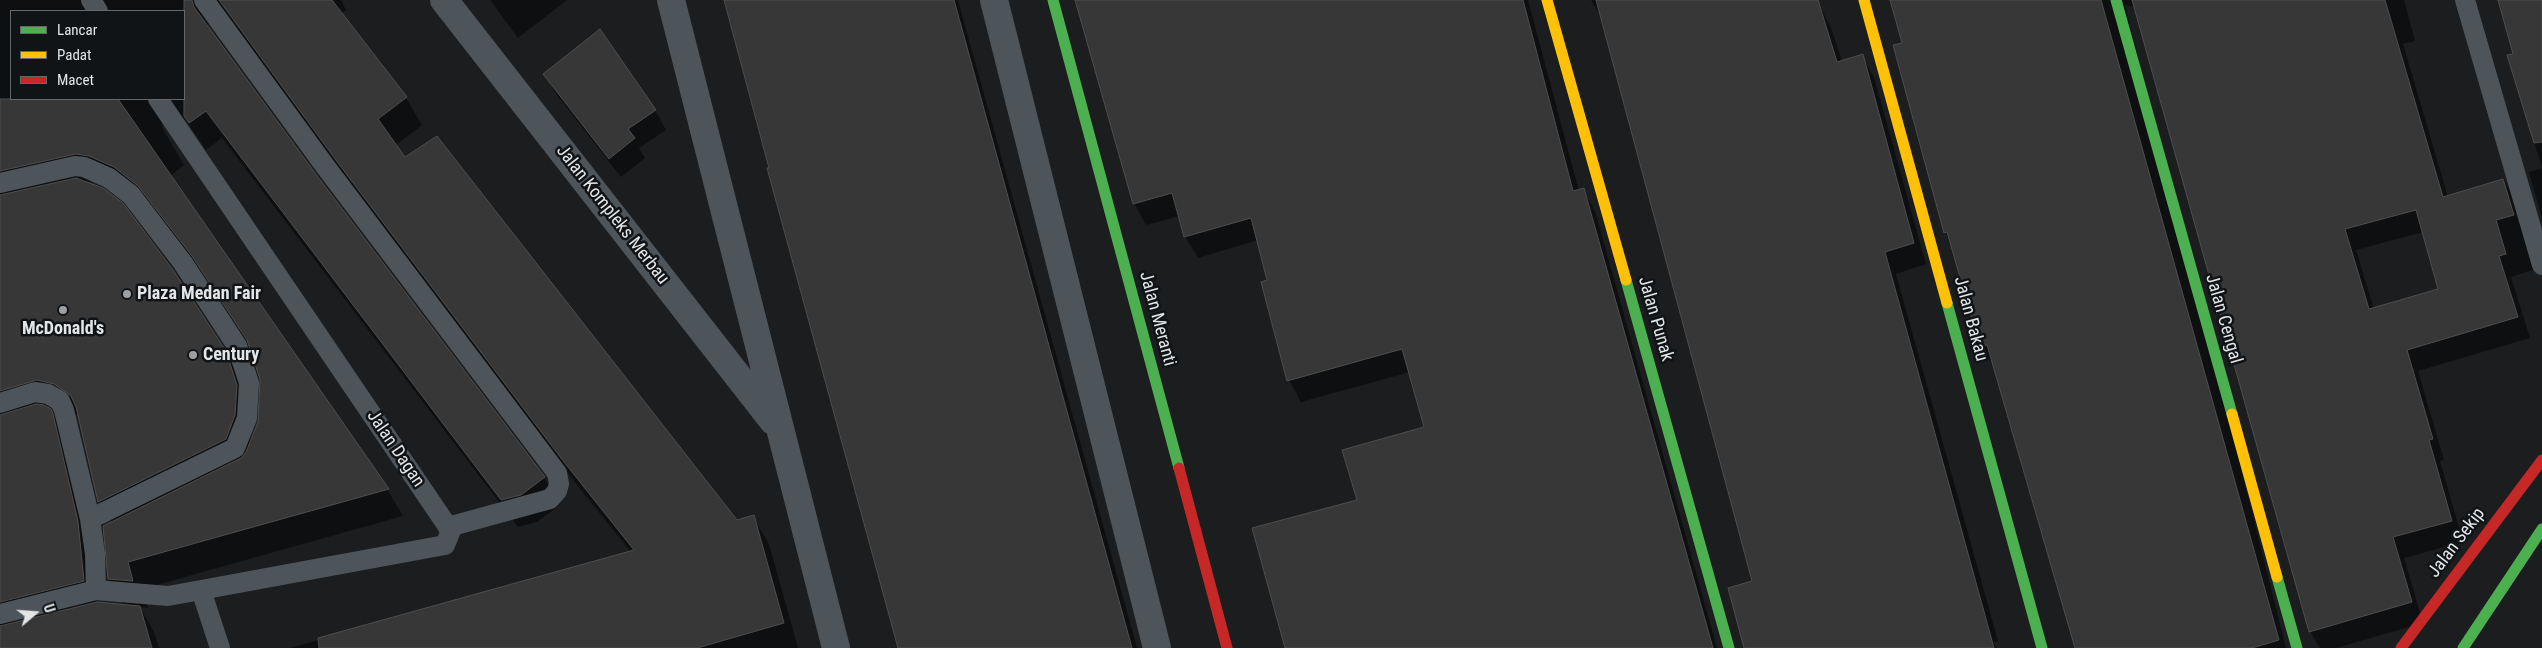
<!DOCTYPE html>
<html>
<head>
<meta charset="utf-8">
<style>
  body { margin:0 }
  #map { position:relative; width:2542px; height:648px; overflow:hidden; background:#1b1d1f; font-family:"Roboto Condensed",sans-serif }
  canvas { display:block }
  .legend { position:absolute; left:10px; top:10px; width:175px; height:90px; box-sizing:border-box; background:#111417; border:1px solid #65686a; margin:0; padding:6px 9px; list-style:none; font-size:15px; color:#e3e5e7 }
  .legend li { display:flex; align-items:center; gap:10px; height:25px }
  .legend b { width:25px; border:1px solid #65686a }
  .north { position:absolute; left:10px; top:588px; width:50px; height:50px; -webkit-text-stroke:4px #111417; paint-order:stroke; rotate:72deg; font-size:14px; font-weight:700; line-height:20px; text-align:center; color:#e3e5e7 }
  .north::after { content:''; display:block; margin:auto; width:18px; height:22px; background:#e3e5e7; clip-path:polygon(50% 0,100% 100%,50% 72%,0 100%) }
</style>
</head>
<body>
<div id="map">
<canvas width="2542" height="648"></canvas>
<ul class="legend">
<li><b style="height:6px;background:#4caf50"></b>Lancar</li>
<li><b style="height:6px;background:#ffc107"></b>Padat</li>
<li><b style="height:6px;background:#c62828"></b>Macet</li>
</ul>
<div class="north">U</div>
</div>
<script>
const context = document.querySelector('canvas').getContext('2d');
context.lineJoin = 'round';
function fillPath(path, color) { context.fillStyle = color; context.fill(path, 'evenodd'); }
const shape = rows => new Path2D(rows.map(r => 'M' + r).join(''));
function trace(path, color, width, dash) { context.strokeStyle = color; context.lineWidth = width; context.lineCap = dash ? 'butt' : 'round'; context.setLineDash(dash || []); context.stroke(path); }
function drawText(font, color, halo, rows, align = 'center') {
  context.font = font + ' "Roboto Condensed",sans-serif'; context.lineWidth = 5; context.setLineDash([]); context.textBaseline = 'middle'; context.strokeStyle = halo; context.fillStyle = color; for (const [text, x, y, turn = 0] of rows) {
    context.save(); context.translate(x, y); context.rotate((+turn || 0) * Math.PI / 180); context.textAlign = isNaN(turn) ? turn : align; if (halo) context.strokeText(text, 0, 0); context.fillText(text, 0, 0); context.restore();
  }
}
fillPath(shape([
  [0,0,341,0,346,10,341,14,406,98,422,125,395,146,404,159,737,521,753,517,769,544,798,648,290,648,631,552,581,490,352,187,208,23,209,29,314,174,544,477,560,505,537,522,518,527,222,138,206,150,185,119,174,114,162,122,163,129,184,165,170,176,387,489,403,516,142,589,148,608,140,607,155,634,159,648,0,648],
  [11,11,184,11,184,99,11,99],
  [92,181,133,196,158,215,210,284,250,346,262,379,259,422,250,444,252,413,241,380,225,352,85,183],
  [44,407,67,409,79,416,99,501,112,523,109,579,124,606,98,603,93,550,66,438,50,410],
  [490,0,567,0,518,38],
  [726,0,958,0,1137,648,899,648],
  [1076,0,1528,0,1579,191,1583,190,1595,211,1717,648,1297,648,1358,500,1425,428,1410,372,1301,402,1289,380,1258,240,1198,258,1185,236,1180,216,1146,225,1134,203],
  [1591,0,1817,0,1831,28,1842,61,1862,56,1874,77,1926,264,1896,274,1998,641,1994,642,1996,648,1753,648,1754,582,1600,15],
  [1891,0,2404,0,2415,41,2403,44,2448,197,2504,180,2516,201,2536,269,2511,277,2530,338,2418,371,2444,460,2440,461,2463,542,2404,558,2423,623,2336,648,2320,648,2310,631,2135,7,2125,5,2286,648,2077,648,1994,367,1981,346,1951,242,1945,233,1894,46,1903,44],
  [2423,232,2439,290,2374,309,2356,250],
  [2499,0,2542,0,2542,168,2509,56,2514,54],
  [545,74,655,110,666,130,639,148,645,158,621,177,556,94],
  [2542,168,2542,218,2529,172]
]), '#0007');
const building = shape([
  [184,0,192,0,194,7,315,173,545,477,521,495,501,500,206,111,189,123,184,116,184,0],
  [219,0,332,0,407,97,378,119,405,157,437,136,737,520,754,515,784,623,697,648,319,648,318,638,634,550,564,462,335,159,219,0],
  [724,0,954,0,1132,648,898,648,767,168,769,168,724,0],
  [1075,0,1523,0,1573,191,1584,188,1713,648,1285,648,1252,528,1357,500,1342,450,1424,427,1402,349,1287,381,1261,282,1267,280,1251,218,1184,237,1172,193,1133,204,1075,0],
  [1596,0,1818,0,1837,62,1863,54,1914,243,1885,252,1994,648,1744,648,1728,588,1752,581,1596,0],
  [1890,0,2101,0,2279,640,2252,648,2075,648,1987,345,1980,347,1947,232,1944,233,1893,45,1902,43,1890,0],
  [2132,0,2385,0,2443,197,2503,179,2514,215,2496,220,2506,254,2499,256,2518,317,2407,350,2433,439,2429,440,2452,521,2393,537,2412,602,2309,632,2132,0],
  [2416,210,2438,289,2369,309,2345,229,2416,210],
  [2498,0,2542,0,2542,142,2534,143,2507,55,2513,54,2498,0],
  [600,29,656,110,628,129,635,138,609,159,543,74,600,29],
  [0,99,118,99,389,489,128,562,133,581,108,579,103,526,241,458,246,452,258,422,260,379,247,340,192,256,138,186,114,167,89,156,76,154,0,171,0,99],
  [76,178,103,188,123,203,173,270,226,351,237,385,235,415,226,439,98,502,76,407,71,396,54,384,37,380,0,391,0,195,76,178],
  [36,404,44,405,51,409,53,414,78,521,84,581,0,602,0,415,36,404],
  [97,602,140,606,152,648,0,648,0,626,97,602]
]);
fillPath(building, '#373737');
trace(building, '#4e4e4e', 1);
trace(shape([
  [91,0,98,11],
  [204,0,325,166,557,473,559,484,557,491,550,499,448,527],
  [2465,0,2542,265],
  [158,99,448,527,450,533,445,545,201,590,220,648],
  [0,183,75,166,84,167,109,178,131,195,183,263,237,346,249,383,247,418,235,448,90,519],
  [0,403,35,392,48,394,60,401,64,410,90,519,95,554,96,590],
  [0,614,96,590,168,596,201,590]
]), '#4d545a', 20);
trace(shape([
  [444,0,773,421],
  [671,0,836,648],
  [994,0,1157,648]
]), '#4d545a', 28);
trace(shape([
  [1053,0,1179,468],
  [2116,0,2232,414],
  [1626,280,1729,648],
  [1947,303,2042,648],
  [2277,577,2297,648],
  [2463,648,2542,529]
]), '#4caf50', 11);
trace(shape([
  [1547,0,1626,280],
  [1864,0,1947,303],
  [2232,414,2277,577]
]), '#ffc107', 11);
trace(shape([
  [1179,468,1227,648],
  [2401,648,2542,460]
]), '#c62828', 11);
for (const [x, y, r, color] of [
  [127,294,5,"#9d9fa1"],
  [63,310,5,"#9d9fa1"],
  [193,355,5,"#9d9fa1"]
]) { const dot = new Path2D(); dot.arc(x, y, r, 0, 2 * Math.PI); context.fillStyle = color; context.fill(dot); trace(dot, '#111417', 2); }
drawText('18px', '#e3e5e7', '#111417', [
  ["Jalan Kompleks Merbau",612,215,52],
  ["Jalan Meranti",1157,319,75],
  ["Jalan Punak",1655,319,74],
  ["Jalan Bakau",1970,319,75],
  ["Jalan Cengal",2223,319,74],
  ["Jalan Dagan",395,449,56],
  ["Jalan Sekip",2457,543,-53]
]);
drawText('bold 18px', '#e3e5e7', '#111417', [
  ["Plaza Medan Fair",137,294],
  ["McDonald's",63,329,"center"],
  ["Century",203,355]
], 'left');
</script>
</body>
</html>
